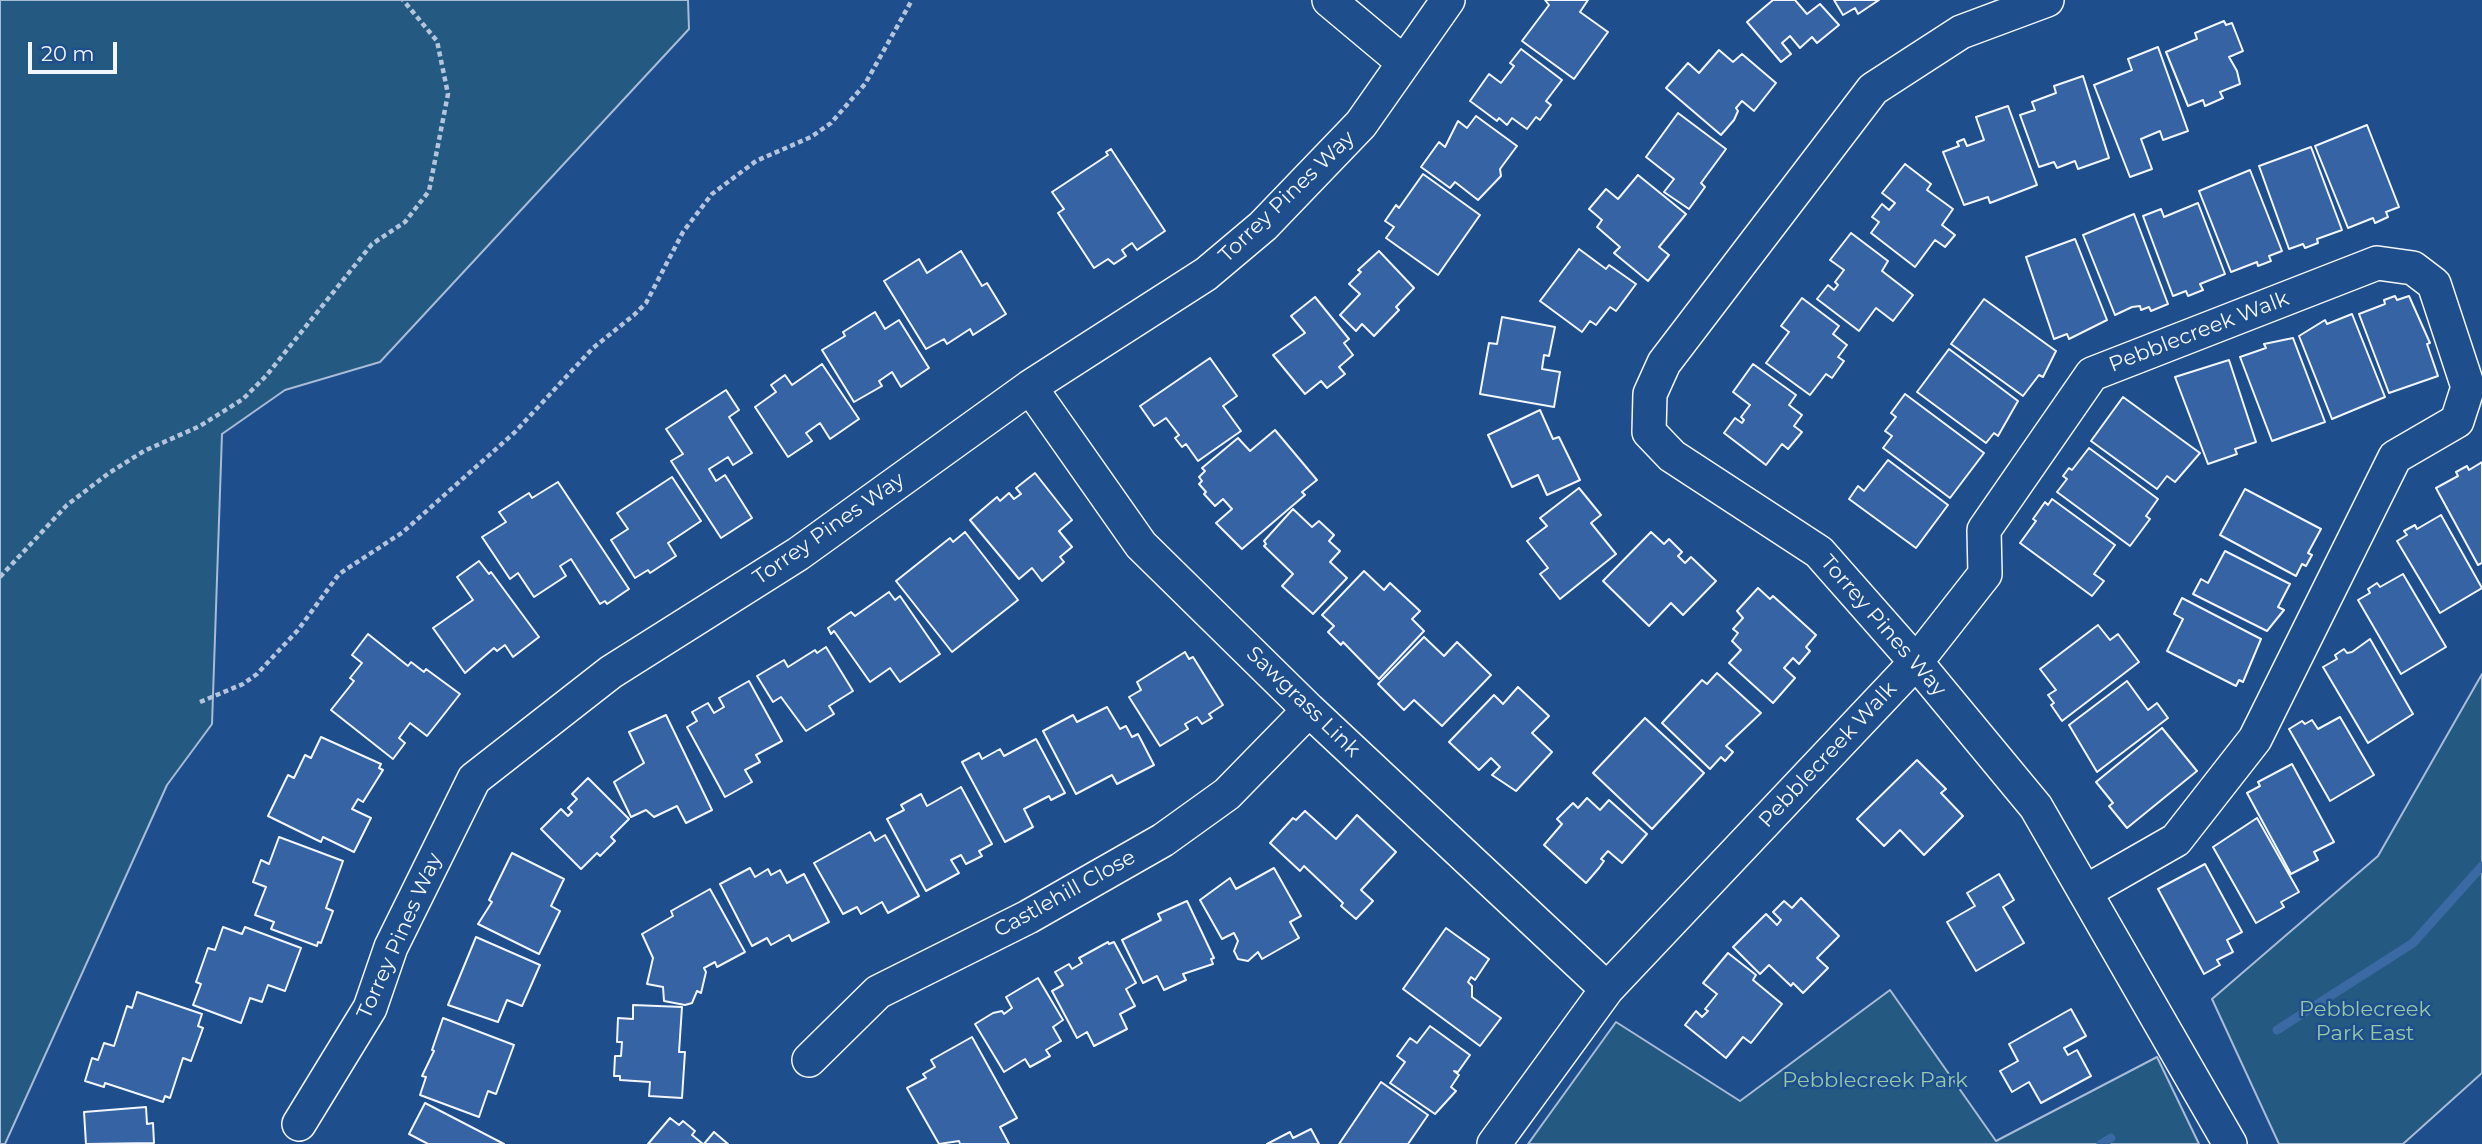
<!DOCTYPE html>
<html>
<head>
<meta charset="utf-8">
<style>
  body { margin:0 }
  #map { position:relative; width:2482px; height:1144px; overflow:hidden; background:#1f4e8c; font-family:Montserrat,sans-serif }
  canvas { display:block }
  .scale { position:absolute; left:28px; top:42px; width:89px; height:32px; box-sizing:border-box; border:4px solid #f2f6ff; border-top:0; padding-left:9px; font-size:21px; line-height:24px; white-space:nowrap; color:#f2f6ff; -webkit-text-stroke:5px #1f4e8c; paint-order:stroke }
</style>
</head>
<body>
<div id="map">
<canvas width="2482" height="1144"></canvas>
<div class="scale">20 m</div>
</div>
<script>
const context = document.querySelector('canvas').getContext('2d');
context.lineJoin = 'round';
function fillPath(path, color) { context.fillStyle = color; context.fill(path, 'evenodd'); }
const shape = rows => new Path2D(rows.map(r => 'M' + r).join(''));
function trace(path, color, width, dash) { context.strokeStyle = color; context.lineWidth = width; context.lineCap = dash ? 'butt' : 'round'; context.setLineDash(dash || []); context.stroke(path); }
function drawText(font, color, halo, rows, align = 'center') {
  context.font = font + ' Montserrat,sans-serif'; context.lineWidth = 5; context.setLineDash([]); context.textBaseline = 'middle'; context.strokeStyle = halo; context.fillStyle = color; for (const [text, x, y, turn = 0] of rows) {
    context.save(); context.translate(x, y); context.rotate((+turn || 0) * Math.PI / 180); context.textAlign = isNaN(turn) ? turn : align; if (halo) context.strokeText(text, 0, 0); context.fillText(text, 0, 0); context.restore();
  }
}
const green = shape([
  [0,0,688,0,689,29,380,362,285,390,222,434,212,724,167,785,5,1144,0,1144,0,0],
  [2482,674,2482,1073,2403,1144,2279,1144,2212,999,2378,856,2482,674],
  [1890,990,1996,1141,2157,1057,2199,1144,1528,1144,1616,1022,1740,1101,1890,990]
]);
fillPath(green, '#245a82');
trace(green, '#a8bbd7', 2);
trace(shape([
  [2277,1030,2413,943,2482,866],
  [2101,1144,2111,1138]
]), '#3b69a3', 9);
const building = shape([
  [1545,0,1588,0,1580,12,1608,32,1574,79,1522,41,1549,5,1545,0],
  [1773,0,1795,0,1807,14,1820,4,1839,25,1817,43,1812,37,1800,48,1790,36,1782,43,1791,54,1781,62,1747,22,1773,0],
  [1834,0,1879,0,1858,14,1855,8,1843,15,1834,0],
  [2224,21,2226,25,2232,23,2243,51,2229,57,2237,71,2240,84,2220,92,2223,98,2205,106,2203,100,2188,106,2166,52,2197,39,2195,33,2224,21],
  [2158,47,2188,131,2163,140,2160,131,2141,139,2152,169,2130,177,2094,85,2132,70,2128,59,2158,47],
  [1521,49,1562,80,1546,101,1551,105,1540,120,1536,117,1527,129,1512,118,1507,125,1499,118,1497,121,1470,101,1489,74,1501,83,1514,66,1510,63,1521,49],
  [1719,50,1733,62,1742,54,1776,83,1754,111,1742,101,1736,108,1738,111,1734,120,1721,135,1666,88,1688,63,1699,73,1719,50],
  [2083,76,2109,158,2078,169,2075,161,2057,168,2054,162,2039,167,2020,115,2035,110,2032,102,2056,93,2054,86,2083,76],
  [2008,106,2037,185,1990,203,1988,197,1964,205,1943,152,1959,146,1957,142,1964,139,1967,146,1984,140,1976,117,2008,106],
  [1678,113,1726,149,1701,183,1705,187,1689,209,1664,192,1674,179,1646,157,1678,113],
  [1476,116,1517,146,1500,169,1501,176,1478,200,1455,182,1450,188,1421,167,1439,142,1445,147,1458,121,1467,128,1476,116],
  [2367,125,2399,207,2386,212,2388,217,2375,223,2373,218,2348,228,2315,146,2367,125],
  [2311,147,2342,230,2317,239,2318,243,2305,248,2303,244,2289,249,2259,166,2311,147],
  [1111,149,1165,231,1137,250,1132,243,1122,250,1126,256,1114,264,1108,259,1094,268,1058,213,1064,209,1052,192,1108,155,1106,152,1111,149],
  [1905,164,1931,184,1927,190,1953,209,1942,225,1955,235,1945,247,1935,240,1915,267,1871,233,1879,222,1872,217,1882,204,1889,210,1895,203,1882,193,1905,164],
  [2250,170,2282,251,2269,256,2271,261,2258,266,2257,262,2231,272,2199,191,2250,170],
  [1423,174,1480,215,1438,275,1386,238,1394,227,1385,221,1396,205,1399,208,1423,174],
  [1638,175,1686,214,1659,247,1669,255,1648,281,1614,253,1620,247,1597,227,1602,220,1589,209,1606,189,1618,199,1638,175],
  [2198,203,2225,274,2200,284,2203,290,2188,296,2186,291,2173,296,2143,216,2161,209,2164,217,2198,203],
  [2134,214,2168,304,2151,311,2149,307,2141,310,2140,306,2132,307,2115,315,2083,235,2134,214],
  [1851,233,1888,261,1882,271,1913,295,1893,321,1876,308,1859,331,1817,299,1828,285,1834,290,1838,285,1835,282,1844,270,1830,260,1851,233],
  [2075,239,2107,320,2069,339,2067,334,2054,339,2026,257,2075,239],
  [1579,249,1606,269,1609,265,1636,284,1616,311,1610,307,1596,325,1590,321,1582,332,1540,301,1579,249],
  [961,251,982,286,987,283,1006,314,973,335,970,329,947,344,944,339,926,349,884,281,919,259,927,273,961,251],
  [1379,251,1414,288,1396,307,1399,310,1374,336,1362,324,1356,331,1340,315,1360,294,1349,284,1361,272,1358,270,1379,251],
  [2395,296,2397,300,2409,296,2430,343,2427,344,2438,376,2389,393,2359,314,2385,304,2384,300,2395,296],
  [1315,297,1349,339,1344,343,1353,355,1339,367,1345,374,1327,388,1321,381,1305,394,1273,355,1305,333,1291,316,1315,297],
  [1802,298,1839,326,1833,334,1847,345,1838,357,1844,361,1832,378,1826,374,1810,395,1766,363,1789,332,1781,326,1802,298],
  [1984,299,2056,351,2043,377,2039,375,2023,396,1951,344,1984,299],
  [875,312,885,329,899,320,929,368,901,387,892,372,879,381,882,386,854,402,822,350,845,336,843,332,875,312],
  [2352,314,2385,397,2332,419,2299,336,2325,320,2327,324,2352,314],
  [1502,317,1555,327,1549,356,1544,355,1542,369,1560,372,1554,407,1480,394,1489,343,1497,344,1502,317],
  [2293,338,2325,422,2272,441,2240,357,2266,348,2264,344,2293,338],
  [1949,349,2018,401,1998,436,1994,433,1986,443,1917,392,1949,349],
  [1210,358,1237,396,1223,406,1241,431,1198,461,1186,444,1182,447,1175,438,1179,435,1166,418,1154,426,1140,406,1210,358],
  [2229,360,2256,442,2235,449,2237,454,2208,464,2175,377,2229,360],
  [822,364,859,419,830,439,820,423,806,433,812,441,788,457,755,407,776,392,771,385,785,375,792,385,822,364],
  [1753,364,1796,395,1789,405,1802,415,1794,426,1802,432,1788,449,1782,444,1766,465,1724,433,1735,418,1742,423,1744,420,1741,417,1750,405,1733,392,1753,364],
  [726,390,739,410,729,417,752,453,733,465,728,457,709,469,716,481,725,475,752,518,721,538,671,461,683,454,666,429,726,390],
  [1905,394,1984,453,1950,498,1883,448,1892,436,1885,431,1896,417,1891,413,1905,394],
  [2123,397,2200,453,2175,482,2167,476,2157,489,2091,441,2123,397],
  [1540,410,1553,439,1559,437,1580,480,1547,495,1538,475,1512,487,1488,435,1540,410],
  [1275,430,1317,480,1302,492,1305,495,1242,549,1216,523,1232,509,1223,499,1215,506,1204,494,1206,492,1199,484,1202,481,1199,477,1205,471,1202,468,1238,438,1250,451,1275,430],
  [2089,448,2158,499,2146,516,2150,519,2130,546,2057,492,2067,479,2063,476,2069,468,2072,470,2089,448],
  [1888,460,1948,505,1916,548,1849,499,1858,486,1864,491,1888,460],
  [2482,462,2482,563,2478,565,2436,488,2458,476,2456,472,2467,466,2469,470,2482,462],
  [1035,473,1072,520,1059,531,1072,547,1060,557,1064,562,1042,581,1032,568,1019,579,970,520,997,497,1000,501,1009,493,1014,499,1021,494,1016,488,1035,473],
  [672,477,701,521,668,543,676,556,650,573,648,570,635,578,611,540,628,529,617,513,672,477],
  [558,482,629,589,607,604,605,601,600,604,571,559,560,566,566,576,534,597,518,573,510,579,482,537,506,522,499,512,529,493,532,498,558,482],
  [1579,488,1601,515,1591,523,1616,554,1560,599,1540,574,1548,568,1527,541,1547,526,1540,518,1579,488],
  [2245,489,2321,529,2308,553,2312,555,2306,566,2302,564,2296,576,2220,535,2245,489],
  [2052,499,2115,545,2094,574,2104,581,2092,596,2020,543,2036,521,2033,519,2045,502,2048,505,2052,499],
  [1293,509,1312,527,1319,521,1334,535,1329,541,1340,551,1330,562,1347,578,1313,614,1282,586,1293,574,1264,546,1266,544,1264,541,1293,509],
  [2441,515,2482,588,2440,613,2397,541,2407,535,2404,531,2415,525,2417,529,2441,515],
  [965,532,1018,600,952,652,896,581,950,538,953,542,965,532],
  [1651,532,1664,544,1669,539,1682,552,1678,556,1685,563,1691,557,1716,581,1683,615,1671,603,1649,626,1603,581,1651,532],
  [2225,551,2290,584,2278,607,2284,610,2267,631,2193,594,2201,579,2208,583,2225,551],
  [479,561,489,574,491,572,539,637,513,657,505,645,497,651,494,648,465,673,433,628,473,600,457,577,479,561],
  [1364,571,1384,590,1390,583,1420,611,1412,619,1424,631,1379,679,1343,642,1341,645,1328,632,1334,626,1322,615,1364,571],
  [2403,574,2446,647,2401,674,2358,600,2370,593,2368,589,2377,583,2380,587,2403,574],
  [1758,588,1770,599,1773,596,1816,635,1806,647,1810,651,1799,664,1793,658,1784,668,1795,678,1773,703,1729,663,1741,650,1732,641,1738,633,1733,629,1743,618,1737,611,1758,588],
  [889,592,895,600,900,596,940,654,900,682,890,668,870,682,834,631,831,634,828,628,851,612,855,616,889,592],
  [2182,598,2261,639,2243,682,2239,680,2236,686,2167,651,2183,619,2174,614,2182,598],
  [2098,625,2110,640,2118,634,2139,662,2062,721,2051,705,2054,703,2048,695,2056,690,2040,669,2098,625],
  [368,634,408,666,411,662,424,672,426,669,460,694,427,736,410,723,399,738,405,743,393,759,331,710,354,681,350,678,362,663,352,655,368,634],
  [1424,637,1444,656,1457,642,1491,675,1442,726,1414,700,1404,710,1378,684,1424,637],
  [2370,639,2413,714,2368,743,2323,667,2337,659,2335,655,2344,649,2347,653,2352,652,2370,639],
  [826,647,853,691,829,706,834,714,806,731,781,697,773,702,757,676,784,660,788,667,815,650,817,653,826,647],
  [1185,652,1189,659,1193,657,1223,705,1209,714,1212,718,1202,724,1197,717,1185,724,1188,729,1160,746,1129,697,1141,690,1137,682,1185,652],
  [1717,673,1761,713,1726,746,1733,752,1725,761,1721,757,1710,769,1662,723,1702,680,1707,684,1717,673],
  [749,681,782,741,756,755,760,762,745,770,752,782,725,797,687,727,697,721,692,712,708,703,714,713,724,707,719,698,749,681],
  [2127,681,2148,710,2157,703,2168,718,2097,772,2069,725,2127,681],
  [1518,687,1549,716,1532,733,1552,752,1516,791,1492,775,1500,767,1491,758,1479,770,1449,742,1494,695,1503,704,1518,687],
  [1107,707,1120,729,1126,726,1132,737,1138,734,1154,765,1117,784,1112,775,1076,794,1043,731,1073,715,1077,722,1107,707],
  [666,715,712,810,686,823,677,806,654,817,646,810,631,817,614,782,644,763,629,732,666,715],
  [2340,717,2374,775,2330,801,2289,729,2302,721,2305,724,2312,720,2318,729,2340,717],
  [1645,718,1704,773,1652,829,1593,773,1645,718],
  [2162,728,2197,771,2127,828,2109,806,2113,803,2096,782,2162,728],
  [321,737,381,764,379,768,383,770,363,802,358,799,352,809,371,818,354,852,323,837,321,842,268,816,288,775,294,778,305,755,311,758,321,737],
  [1036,739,1065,793,1051,800,1049,796,1024,809,1033,827,1005,842,962,762,979,753,982,759,1000,749,1004,756,1036,739],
  [1917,760,1946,789,1941,793,1963,816,1924,855,1900,830,1884,846,1857,819,1917,760],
  [2292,764,2334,842,2314,852,2318,860,2291,874,2247,793,2260,786,2258,782,2292,764],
  [588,778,629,819,611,837,615,841,600,856,597,853,581,869,541,829,561,809,568,816,572,812,568,808,577,799,572,794,588,778],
  [961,787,992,844,979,851,982,856,966,864,961,855,951,860,959,873,926,891,887,819,904,810,901,805,921,794,927,806,961,787],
  [1587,798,1600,810,1609,800,1647,834,1622,863,1608,851,1601,859,1604,861,1599,868,1586,883,1544,845,1562,824,1557,819,1573,803,1578,808,1587,798],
  [1305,811,1336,839,1357,815,1396,852,1361,890,1373,901,1356,919,1341,906,1343,903,1304,866,1300,871,1270,843,1293,818,1296,820,1305,811],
  [2257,818,2299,892,2281,902,2284,907,2256,923,2213,847,2257,818],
  [870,832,875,841,885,835,919,896,888,913,882,902,861,914,857,907,843,914,814,863,870,832],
  [279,837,343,861,326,908,333,911,321,943,318,942,317,946,271,929,274,922,255,915,266,887,253,882,261,860,269,864,279,837],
  [512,853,564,879,551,906,560,911,539,954,478,924,492,902,489,900,512,853],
  [2205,864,2242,932,2227,940,2233,952,2217,960,2220,965,2204,974,2158,889,2205,864],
  [750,868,755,877,768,869,771,875,780,870,787,883,804,874,829,922,792,941,789,935,771,945,767,938,752,946,720,884,750,868],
  [1274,868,1301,916,1290,922,1299,938,1262,959,1258,952,1248,961,1238,959,1234,951,1238,941,1234,933,1222,939,1200,900,1230,878,1236,889,1274,868],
  [1999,874,2014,900,2003,907,2024,943,1976,971,1947,922,1975,906,1967,893,1999,874],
  [710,889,745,952,717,967,715,962,704,968,706,972,701,993,697,991,692,1003,685,1005,664,1001,663,987,647,984,653,958,642,934,673,916,671,911,710,889],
  [1801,898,1839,936,1817,958,1828,968,1803,993,1793,983,1791,986,1769,965,1760,974,1733,947,1766,914,1777,925,1781,920,1773,912,1784,901,1792,908,1801,898],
  [1187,901,1214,958,1211,959,1213,964,1183,974,1186,980,1164,990,1157,976,1143,983,1122,940,1161,920,1158,914,1187,901],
  [223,927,242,934,245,927,301,948,285,991,268,985,262,1002,250,998,241,1023,193,1005,201,984,196,982,208,948,215,950,223,927],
  [1446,928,1489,959,1475,980,1471,977,1468,982,1472,986,1472,997,1501,1018,1480,1046,1403,989,1446,928],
  [476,937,540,965,522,1006,507,1000,498,1022,448,1005,476,937],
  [1108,942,1109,944,1114,942,1136,983,1126,989,1135,1006,1120,1014,1127,1029,1094,1046,1087,1032,1077,1038,1052,991,1063,985,1055,972,1069,964,1072,969,1082,963,1079,958,1108,942],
  [1728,953,1756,975,1753,980,1782,1004,1751,1043,1743,1037,1726,1058,1685,1025,1696,1011,1702,1017,1708,1011,1705,1009,1717,994,1703,983,1728,953],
  [1038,978,1063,1020,1053,1027,1061,1041,1046,1050,1050,1056,1030,1067,1025,1059,1004,1072,975,1024,993,1013,1002,1011,1004,1014,1012,1008,1006,997,1038,978],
  [137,992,202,1014,198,1026,203,1028,191,1061,183,1058,170,1098,165,1096,163,1102,105,1083,104,1087,85,1081,92,1058,98,1060,104,1043,114,1046,127,1006,132,1008,137,992],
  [633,1005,682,1007,679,1052,685,1052,682,1098,649,1096,650,1082,620,1080,620,1076,614,1076,615,1056,621,1056,622,1042,617,1042,618,1018,633,1019,633,1005],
  [2071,1009,2086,1036,2064,1048,2068,1055,2077,1050,2091,1076,2041,1103,2029,1082,2012,1092,2000,1071,2018,1061,2009,1044,2071,1009],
  [443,1018,514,1045,496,1094,488,1091,479,1117,420,1095,426,1077,422,1076,434,1051,432,1050,443,1018],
  [1430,1026,1470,1055,1458,1072,1454,1071,1459,1075,1451,1087,1456,1091,1435,1114,1390,1083,1405,1062,1397,1056,1410,1038,1417,1043,1430,1026],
  [972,1037,1017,1118,1000,1127,1009,1144,960,1144,959,1141,939,1144,907,1088,926,1078,923,1074,935,1067,931,1060,972,1037],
  [1381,1082,1428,1115,1408,1144,1339,1144,1381,1082],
  [425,1103,504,1144,428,1144,409,1134,425,1103],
  [146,1107,147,1124,153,1123,154,1143,86,1144,84,1112,146,1107],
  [670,1118,679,1125,683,1121,695,1131,692,1135,703,1144,648,1144,670,1118],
  [1311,1129,1319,1144,1267,1144,1290,1132,1293,1138,1311,1129],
  [714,1132,728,1144,704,1144,714,1132]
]);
fillPath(building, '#3563a3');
trace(building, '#f2f6ff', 2);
const minor = shape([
  [1329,0,1403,62],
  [2047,0,1961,32,1873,89,1664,363,1650,394,1649,432,1672,456,1819,552,1916,662,2036,807,2230,1144],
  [1030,387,1141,545,1309,710,1607,989],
  [809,1060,878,992,1028,917,1163,840,1227,794,1309,710],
  [299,1124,370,1008,391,947,474,779,611,672,798,554,1030,387,1206,274,1263,226,1361,124,1448,0],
  [1494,1144,1607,989,1916,662,1985,574,1984,530,2092,374,2377,263,2413,268,2434,284,2468,387,2457,421,2395,457,2255,739,2176,840,2085,892]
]);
trace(minor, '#f2f6ff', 36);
trace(shape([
  [0,577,67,505,109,473,144,451,200,426,243,399,266,376,372,244,405,222,429,191,448,94,437,41,403,0],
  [200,702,243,684,257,674,298,630,339,574,403,532,514,433,593,348,634,315,646,303,683,232,712,194,756,161,811,137,831,123,865,84,912,0]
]), '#b3c4dc', 4.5, [5, 3.5]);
trace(minor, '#1f4e8c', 33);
drawText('21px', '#f2f6ff', '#1f4e8c', [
  ["Torrey Pines Way",1287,197,-44],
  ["Pebblecreek Walk",2199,332,-21],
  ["Torrey Pines Way",829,529,-35],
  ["Torrey Pines Way",1883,626,49],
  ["Sawgrass Link",1303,702,44],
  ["Pebblecreek Walk",1828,755,-47],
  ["Castlehill Close",1065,894,-29],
  ["Torrey Pines Way",400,936,-66]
]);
drawText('21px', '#97c8a6', '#1f4e8c', [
  ["Pebblecreek",2365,1010],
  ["Park East",2365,1034],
  ["Pebblecreek Park",1875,1081]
]);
</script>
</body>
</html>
